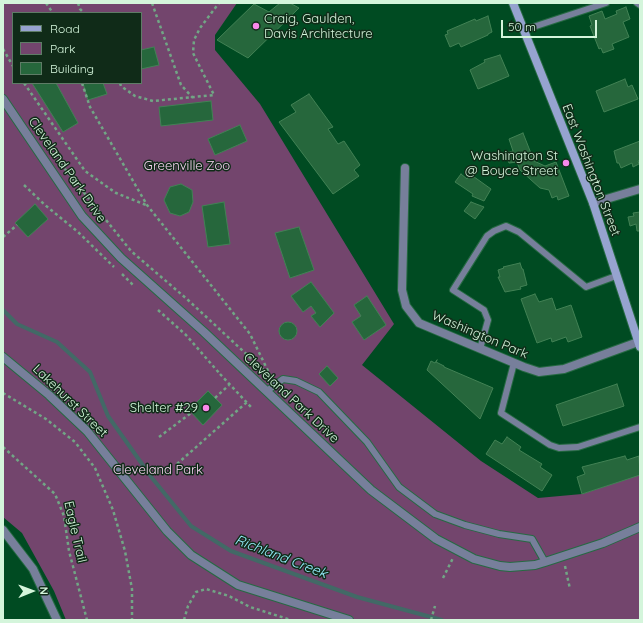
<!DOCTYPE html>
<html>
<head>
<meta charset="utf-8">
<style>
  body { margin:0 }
  #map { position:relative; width:643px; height:623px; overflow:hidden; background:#004b22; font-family:Quicksand,sans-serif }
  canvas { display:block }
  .frame { position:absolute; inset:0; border:4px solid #d4f5db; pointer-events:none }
  .legend { position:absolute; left:12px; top:12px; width:130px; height:72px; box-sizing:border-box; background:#102b18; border:1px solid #5e7c66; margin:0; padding:5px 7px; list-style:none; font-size:12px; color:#d4f5db }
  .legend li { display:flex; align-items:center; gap:8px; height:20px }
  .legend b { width:20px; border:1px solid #5e7c66 }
  .north { position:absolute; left:12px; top:571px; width:40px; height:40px; -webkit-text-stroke:3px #102b18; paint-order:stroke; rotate:89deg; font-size:11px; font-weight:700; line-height:16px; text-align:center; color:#d4f5db }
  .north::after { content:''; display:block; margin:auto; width:14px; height:18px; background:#d4f5db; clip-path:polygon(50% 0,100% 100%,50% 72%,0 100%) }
  .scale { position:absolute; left:501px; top:20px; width:96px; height:18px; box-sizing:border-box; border:2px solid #d4f5db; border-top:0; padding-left:5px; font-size:12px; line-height:14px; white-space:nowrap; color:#d4f5db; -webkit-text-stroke:3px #102b18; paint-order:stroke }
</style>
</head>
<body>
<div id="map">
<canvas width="643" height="623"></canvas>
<div class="frame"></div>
<ul class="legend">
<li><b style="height:5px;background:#96a3cf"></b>Road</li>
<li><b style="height:11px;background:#73456d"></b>Park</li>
<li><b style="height:11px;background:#26673c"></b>Building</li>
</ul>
<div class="north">N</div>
<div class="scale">50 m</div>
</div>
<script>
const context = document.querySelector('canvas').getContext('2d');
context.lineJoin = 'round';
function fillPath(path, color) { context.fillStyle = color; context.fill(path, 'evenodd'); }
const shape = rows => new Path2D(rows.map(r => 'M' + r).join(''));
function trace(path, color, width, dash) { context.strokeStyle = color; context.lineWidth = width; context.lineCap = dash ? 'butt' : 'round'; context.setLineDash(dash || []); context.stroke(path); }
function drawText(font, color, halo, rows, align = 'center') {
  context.font = font + ' Quicksand,sans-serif'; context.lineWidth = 3; context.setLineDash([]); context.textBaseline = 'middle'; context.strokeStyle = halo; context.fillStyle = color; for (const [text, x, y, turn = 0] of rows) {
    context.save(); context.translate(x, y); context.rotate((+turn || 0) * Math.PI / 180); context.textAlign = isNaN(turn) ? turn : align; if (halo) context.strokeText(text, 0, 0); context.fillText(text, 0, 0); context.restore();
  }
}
fillPath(shape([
  [3,3,237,3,215,35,215,50,260,104,394,324,362,365,481,461,538,498,582,494,640,474,640,620,66,620,54,591,22,533,3,517],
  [13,13,141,13,141,83,13,83]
]), '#73456d');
trace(shape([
  [3,310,17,324,57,342,90,372,108,416,152,478,191,526,231,551,357,597,442,620]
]), '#426966', 4);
const building = shape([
  [280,3,290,3,299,8,248,58,217,40,254,4,269,12,280,3],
  [626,7,630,19,623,22,629,37,612,44,614,49,603,53,601,48,599,49,590,26,592,25,589,16,602,11,605,19,617,14,616,11,626,7],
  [488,16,492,32,488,34,488,35,461,47,459,43,450,47,445,35,448,34,447,31,475,19,476,21,488,16],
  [154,47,159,65,141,69,141,50,154,47],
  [500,55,509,76,478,89,470,70,485,62,484,60,500,55],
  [625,79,628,87,632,85,638,99,604,112,596,91,625,79],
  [32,83,56,83,78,123,63,132,32,83],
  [83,83,103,83,107,94,88,100,83,83],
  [309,94,333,127,328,129,338,144,344,141,360,165,354,170,359,176,333,194,279,122,296,112,291,105,309,94],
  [211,101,213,120,161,126,159,107,211,101],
  [240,125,247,141,215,155,208,139,240,125],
  [523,133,534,161,545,166,556,162,569,196,558,200,557,196,552,198,549,190,540,188,520,170,517,162,509,163,506,153,513,151,509,139,523,133],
  [640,141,640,160,638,161,639,164,633,167,632,163,621,168,619,163,617,163,614,151,640,141],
  [461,174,467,179,470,174,491,189,484,201,472,196,473,194,455,182,461,174],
  [181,184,192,190,193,202,189,212,180,216,170,213,164,200,170,187,181,184],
  [224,202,230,244,208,247,202,206,224,202],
  [471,202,484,207,475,219,464,211,471,202],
  [35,204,48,219,28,237,15,223,35,204],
  [640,212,640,231,637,231,636,224,630,226,628,217,634,216,633,213,640,212],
  [299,227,314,270,290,278,275,233,299,227],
  [520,263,522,269,523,269,527,285,520,287,521,289,505,292,498,277,500,277,498,270,504,268,503,267,520,263],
  [311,282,334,313,320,327,311,316,316,313,311,306,303,312,291,296,311,282],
  [535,294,539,302,552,298,556,310,571,305,582,337,568,342,566,337,552,342,551,338,537,343,521,299,535,294],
  [367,296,386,325,364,340,352,322,361,316,354,305,367,296],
  '279 331a9 9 0 1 1 18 0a9 9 0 1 1-18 0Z',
  [437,360,436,362,444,366,444,367,493,388,480,419,427,370,431,361,435,363,437,360],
  [327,366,338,378,330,386,319,374,327,366],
  [617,384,624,406,563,426,556,405,617,384],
  [208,391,222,405,203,425,189,410,208,391],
  [507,437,521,447,519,450,542,464,540,467,552,475,542,491,486,454,495,440,502,444,507,437],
  [625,456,627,460,639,456,640,475,582,494,577,477,585,474,582,467,625,456]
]);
fillPath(building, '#26673c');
trace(building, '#428255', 1);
const lane = shape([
  [637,3,640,5],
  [524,30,606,3],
  [480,349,488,320,484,310,453,290,487,236,494,231,506,226,519,232,586,287,616,276],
  [514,363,501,413,550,445,559,448,578,447,640,427],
  [267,391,283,379,296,381,319,392,367,442,399,487,435,514,465,525,499,534,532,539,545,562]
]);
const street = shape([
  [3,99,82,216,121,258,204,332,371,490,436,539,474,559,500,566,510,567,535,565,545,562,603,543,640,527],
  [405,168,402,290,406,306,419,323,524,367,539,372,564,369,638,342],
  [593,203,640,189],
  [3,357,49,395,87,431,167,531,191,555,238,585,349,620],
  [3,530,33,569,57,620]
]);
const secondary = shape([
  [513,3,593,203,640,347]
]);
trace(lane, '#266a43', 8);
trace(street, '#266a43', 10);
trace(secondary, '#266a43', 10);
trace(shape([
  [46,3,53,13],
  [78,3,80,9,84,13],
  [152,3,181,85,193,98],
  [3,49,13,66],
  [24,83,85,171,116,193,146,205],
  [82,83,90,107,147,205,250,334,271,377],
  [120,83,121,86,135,96,153,101,214,95,193,53,194,40,200,28,219,3],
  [61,164,131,251,188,300,270,376],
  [24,185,45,205,78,232,114,267],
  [3,237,17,225],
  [122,274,134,286],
  [158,310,186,335,220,374],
  [220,374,251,407],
  [3,393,46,419,75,442,95,468,113,510,125,551,132,589,132,620],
  [215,398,229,385],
  [159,437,191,413],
  [3,447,55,494,64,516,69,551,87,620],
  [177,464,247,402],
  [565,566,570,589],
  [443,578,453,558],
  [184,620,188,606,196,592,206,589,229,596,250,607,291,620],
  [431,620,435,606]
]), '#71a685', 2.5, [3, 3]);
trace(lane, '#777f9b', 6);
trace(street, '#777f9b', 8);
trace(secondary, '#96a3cf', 8);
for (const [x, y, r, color] of [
  [256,26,4,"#f888ea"],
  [566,163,4,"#f888ea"],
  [206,408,4,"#f888ea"]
]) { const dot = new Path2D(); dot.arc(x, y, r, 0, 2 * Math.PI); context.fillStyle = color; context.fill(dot); trace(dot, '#102b18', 1.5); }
drawText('13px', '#d4f5db', '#102b18', [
  ["Craig, Gaulden,",264,19,"left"],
  ["Davis Architecture",264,34,"left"],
  ["Washington St",558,156],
  ["@ Boyce Street",558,171],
  ["Shelter #29",198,408]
], 'right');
drawText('13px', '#fad5f4', '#102b18', [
  ["Greenville Zoo",187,166],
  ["Cleveland Park",158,470]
]);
drawText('13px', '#d4f5db', '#102b18', [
  ["Cleveland Park Drive",67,170,55],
  ["East Washington Street",591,170,69],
  ["Washington Park",480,335,23],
  ["Cleveland Park Drive",291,398,43],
  ["Lakehurst Street",70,401,44],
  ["Eagle Trail",75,532,77]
]);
drawText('italic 14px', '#96ecfd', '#102b18', [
  ["Richland Creek",281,557,21]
]);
</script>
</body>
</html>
